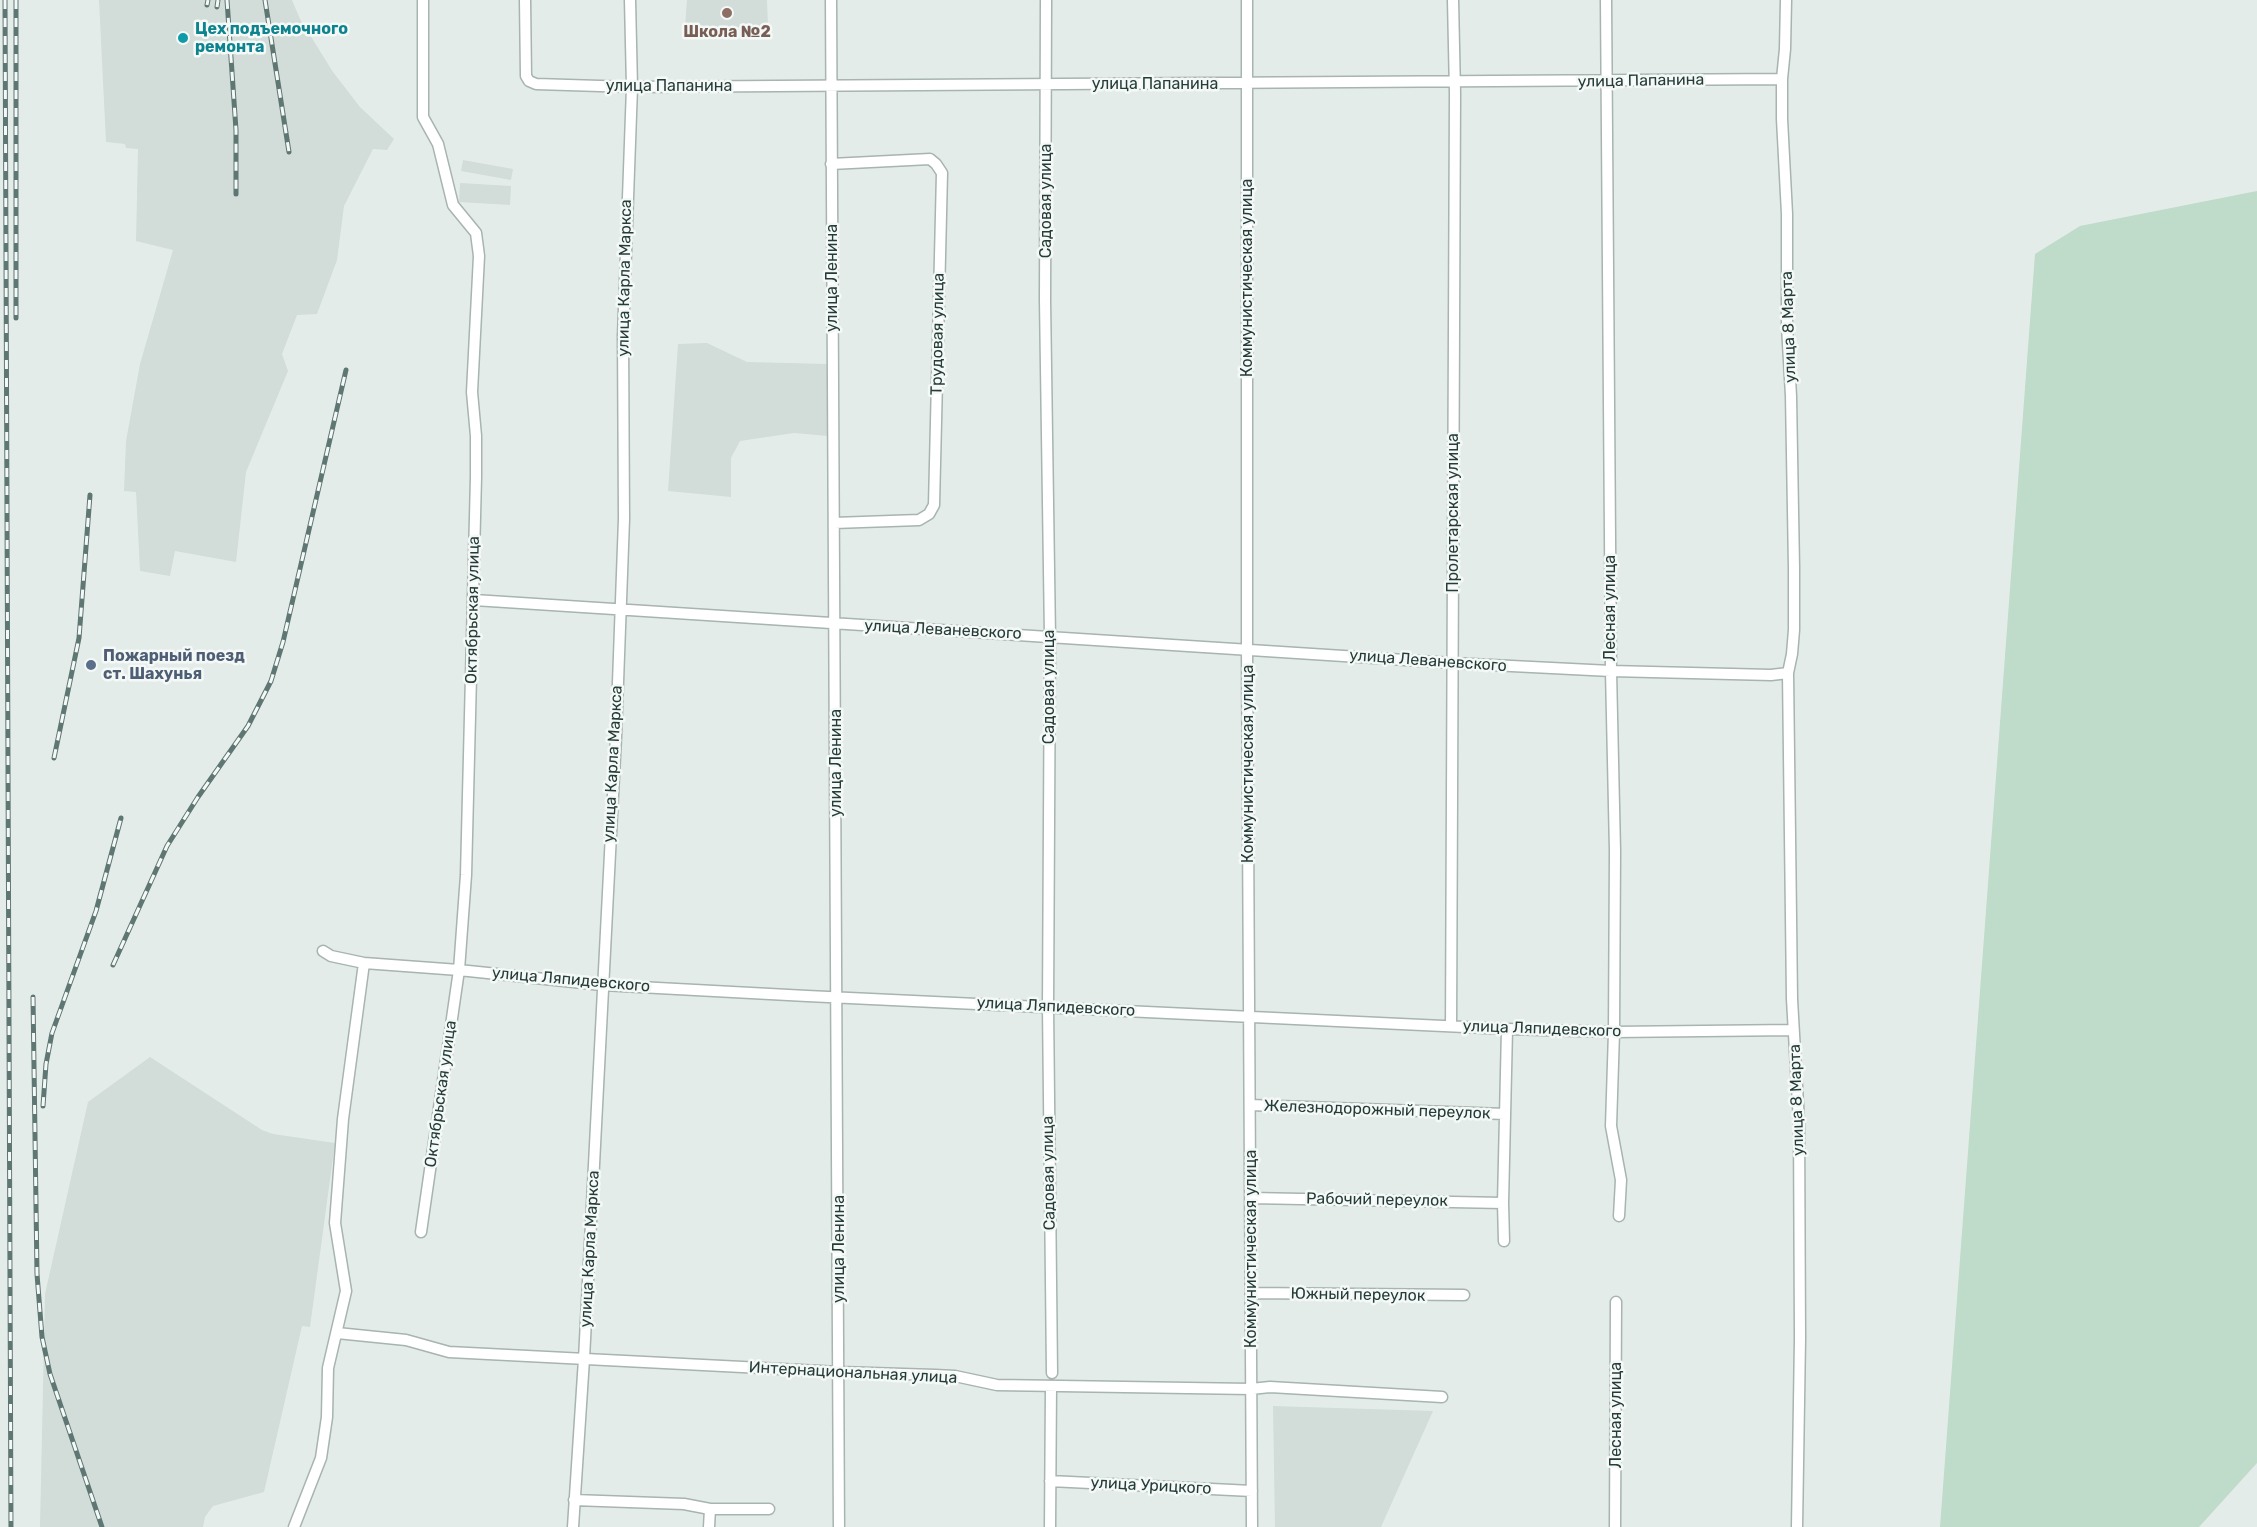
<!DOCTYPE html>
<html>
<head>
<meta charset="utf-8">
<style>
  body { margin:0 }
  canvas { display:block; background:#e4ece9 }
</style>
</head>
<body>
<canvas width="2257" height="1527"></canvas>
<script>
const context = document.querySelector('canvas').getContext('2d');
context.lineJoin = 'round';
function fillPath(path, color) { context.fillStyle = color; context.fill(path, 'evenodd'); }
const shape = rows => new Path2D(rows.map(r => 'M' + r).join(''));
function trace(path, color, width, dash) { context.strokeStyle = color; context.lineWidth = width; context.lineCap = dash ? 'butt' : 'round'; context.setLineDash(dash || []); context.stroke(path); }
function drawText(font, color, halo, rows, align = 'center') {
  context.font = font + ' Rubik,sans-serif'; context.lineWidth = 5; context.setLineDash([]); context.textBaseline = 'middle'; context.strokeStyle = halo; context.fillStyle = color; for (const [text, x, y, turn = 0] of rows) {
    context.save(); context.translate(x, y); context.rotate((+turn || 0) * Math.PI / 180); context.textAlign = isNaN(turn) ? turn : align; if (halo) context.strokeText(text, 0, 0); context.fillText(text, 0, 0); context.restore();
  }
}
fillPath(shape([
  [99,0,292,0,300,19,333,72,360,107,394,139,387,150,373,149,344,206,337,260,317,314,297,315,282,354,288,371,246,472,236,562,175,551,170,576,140,571,136,492,124,491,126,441,140,364,173,250,136,241,138,149,126,148,125,144,106,142],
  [687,0,767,0,768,27,685,27],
  [463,160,513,169,511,180,461,171],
  [460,183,511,186,510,205,459,202],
  [707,343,747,362,828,364,828,436,794,433,740,441,731,458,731,497,668,491,678,344],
  [150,1057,262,1130,273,1134,335,1143,310,1327,302,1326,264,1492,213,1506,205,1517,203,1527,40,1527,45,1294,88,1102],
  [1273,1406,1433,1411,1381,1527,1275,1527]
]), '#d2dcd8');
fillPath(shape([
  [2257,191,2257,1463,2199,1527,1940,1527,2035,254,2080,226]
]), '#bfdbca');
const minor = shape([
  [525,0,526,76,529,81,536,84,632,87,1782,79],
  [831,0,839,1527],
  [1046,0,1045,300,1050,637,1048,1006,1052,1373],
  [1247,0,1247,649,1252,1527],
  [1606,0,1611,671,1615,851,1614,1032,1611,1126,1621,1180,1619,1216],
  [831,164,930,159,936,164,942,173,934,505,929,514,919,520,834,523],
  [474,600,1452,663,1611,671,1771,675,1788,673,1792,654,1794,630,1794,568,1791,396,1787,326,1787,214,1782,119,1782,79,1785,49,1786,0],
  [1788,673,1792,999,1799,1122,1800,1339,1797,1527],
  [323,951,331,956,364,963,459,970,602,985,807,996,1507,1029,1614,1032,1793,1030],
  [1451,1026,1455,93,1453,0],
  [1250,1105,1505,1114],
  [1251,1198,1503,1203],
  [421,1232,459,970,466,875,476,477,476,436,472,392,479,256,476,233,453,205,438,144,423,117,423,0],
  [1504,1241,1503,1203,1507,1029],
  [1251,1293,1464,1295],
  [337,1333,406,1340,449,1352,840,1372,935,1375,955,1376,997,1385,1251,1389,1270,1387,1442,1397],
  [1050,1481,1252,1491],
  [574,1500,684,1504,710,1509,769,1509],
  [294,1527,321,1458,327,1417,328,1368,346,1291,335,1223,343,1119,364,963],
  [573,1527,584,1359,616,737,624,519,623,336,632,87,630,0],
  [709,1527,710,1509],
  [1050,1527,1051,1386],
  [1615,1527,1616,1302]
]);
trace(minor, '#a7b4b0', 13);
trace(minor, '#fff', 10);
const rail = shape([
  [5,0,11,1527],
  [16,0,16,318],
  [227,0,236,130,236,194],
  [265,0,289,152],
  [207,5,208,0],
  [217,7,218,0],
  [54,758,79,638,90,495],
  [113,965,167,846,198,797,248,726,271,681,283,642,346,370],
  [33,997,37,1274,42,1337,50,1374,102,1527],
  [43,1106,46,1064,52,1033,96,911,121,818]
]);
trace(rail, '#5f7773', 5);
trace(rail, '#f4f9f7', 3, [9]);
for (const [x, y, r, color] of [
  [727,13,6,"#8d6e63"],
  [183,38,6,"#0f9aa8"],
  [91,665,6,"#5c6f8a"]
]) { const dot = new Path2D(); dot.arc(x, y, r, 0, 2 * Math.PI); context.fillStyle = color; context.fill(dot); trace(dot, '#f4f9f7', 2); }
drawText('bold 16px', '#0d838f', '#f4f9f7', [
  ["Цех подъемочного",195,29],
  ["ремонта",195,47]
], 'left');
drawText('bold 16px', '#785e54', '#f4f9f7', [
  ["Школа №2",727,32]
]);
drawText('16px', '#253c38', '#f4f9f7', [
  ["улица Папанина",1641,81,-1],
  ["улица Папанина",1155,84],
  ["улица Папанина",669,86],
  ["Садовая улица",1046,201,-90],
  ["улица Карла Маркса",625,278,-89],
  ["улица Ленина",832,278,-90],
  ["Коммунистическая улица",1247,278,-90],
  ["улица 8 Марта",1789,327,-92],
  ["Трудовая улица",938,334,-89],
  ["Пролетарская улица",1453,513,-90],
  ["Лесная улица",1610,608,-90],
  ["Октябрьская улица",473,610,-89],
  ["улица Леваневского",943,630,3],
  ["улица Леваневского",1428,661,4],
  ["Садовая улица",1049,687,-90],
  ["улица Ленина",836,763,-90],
  ["улица Карла Маркса",613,764,-87],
  ["Коммунистическая улица",1248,764,-90],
  ["улица Ляпидевского",571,980,5],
  ["улица Ляпидевского",1056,1007,3],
  ["улица Ляпидевского",1542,1029,2],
  ["Октябрьская улица",441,1094,-82],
  ["улица 8 Марта",1797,1100,-92],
  ["Железнодорожный переулок",1377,1110,2],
  ["Садовая улица",1049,1173,-91],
  ["Рабочий переулок",1377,1200,1],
  ["улица Карла Маркса",590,1249,-87],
  ["улица Ленина",839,1249,-90],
  ["Коммунистическая улица",1251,1249,-90],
  ["Южный переулок",1358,1295,1],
  ["Интернациональная улица",853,1373,3],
  ["Лесная улица",1616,1415,-90],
  ["улица Урицкого",1151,1486,3]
]);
drawText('bold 16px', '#4e5e75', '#f4f9f7', [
  ["Пожарный поезд",103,656],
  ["ст. Шахунья",103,674]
], 'left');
</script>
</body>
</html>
